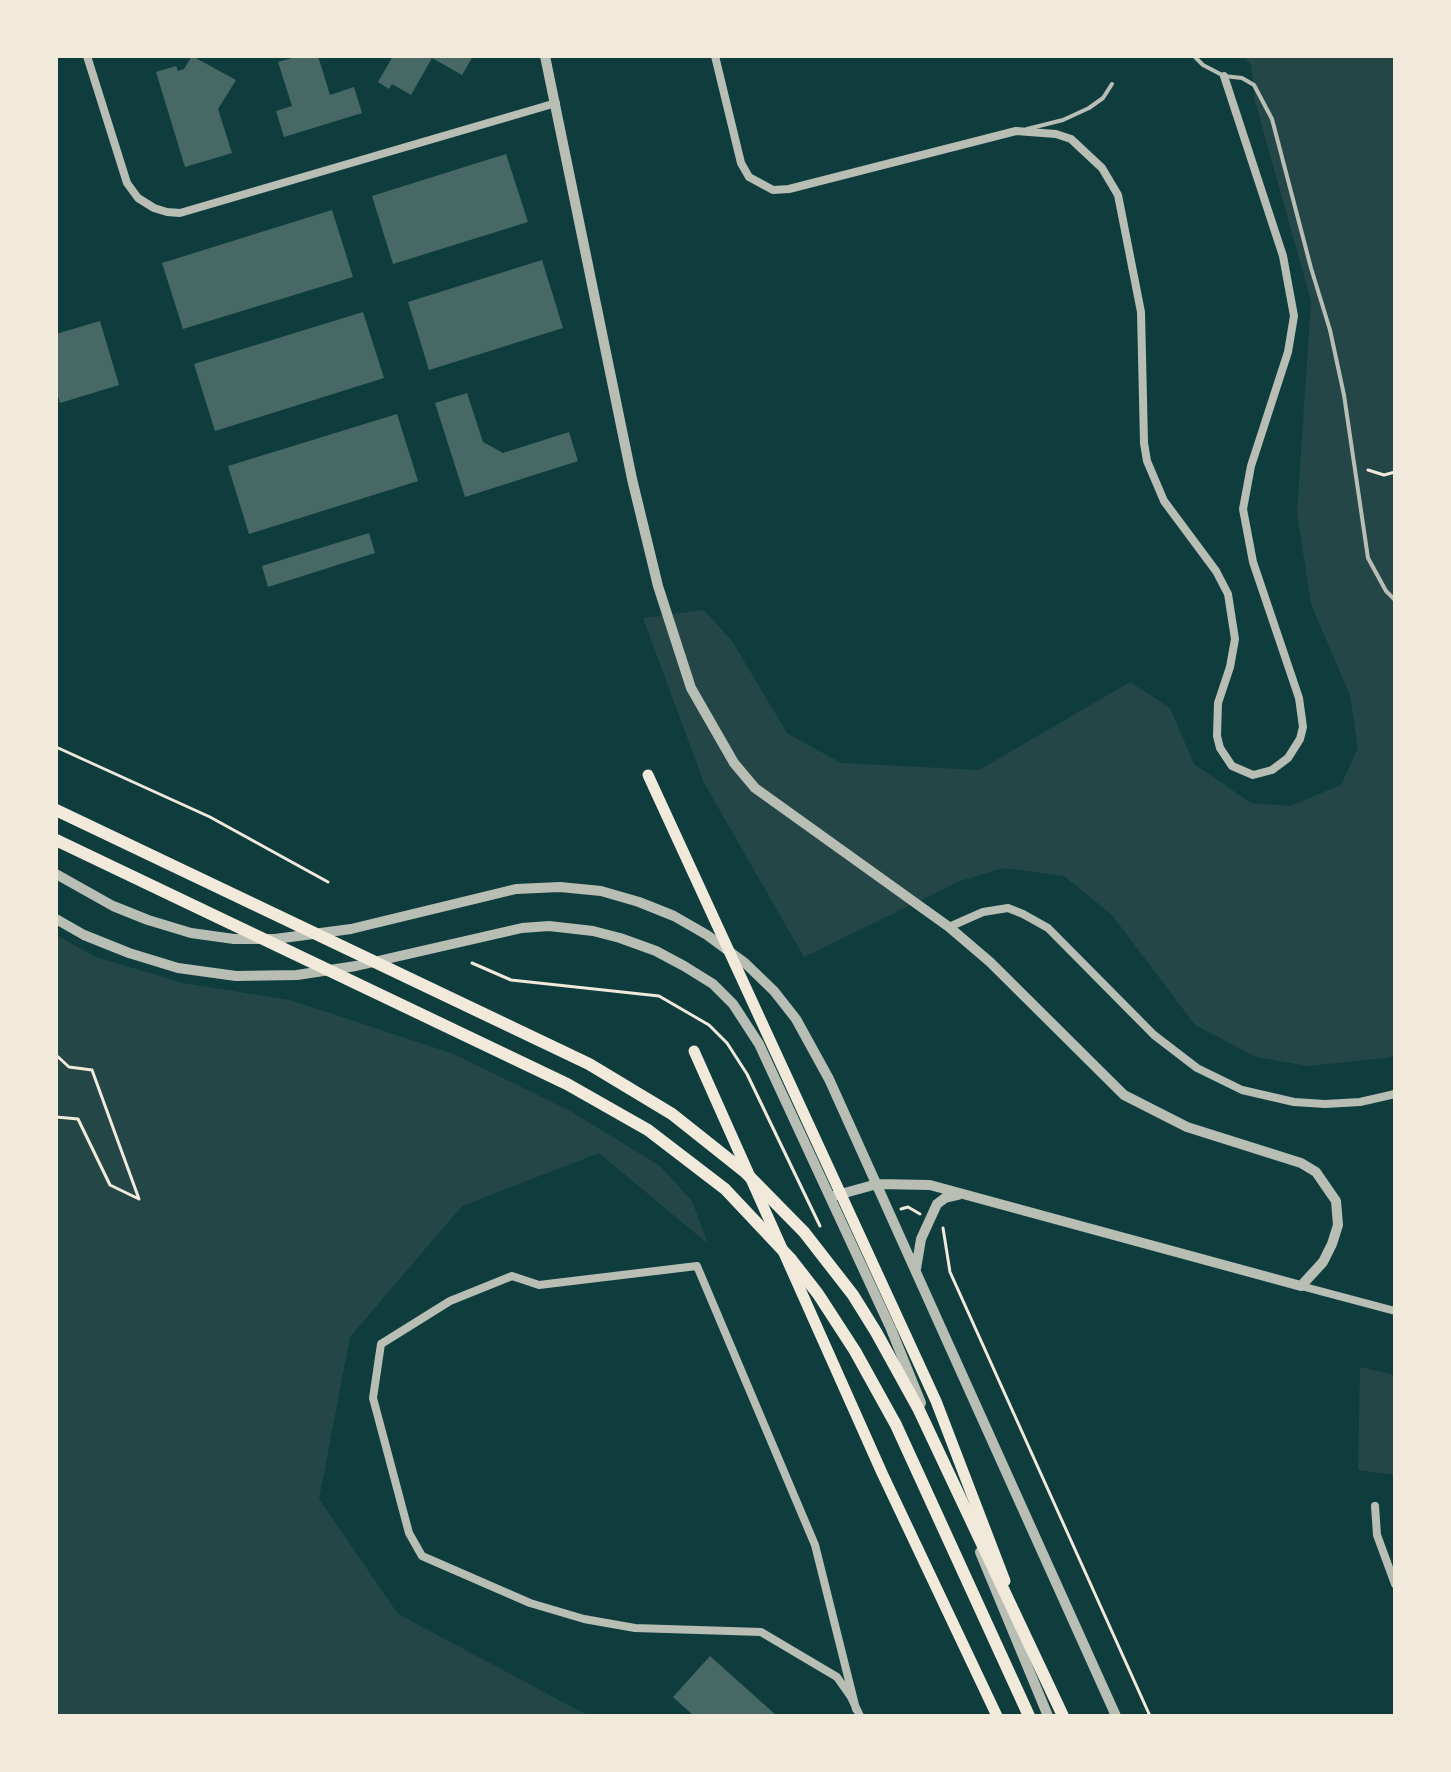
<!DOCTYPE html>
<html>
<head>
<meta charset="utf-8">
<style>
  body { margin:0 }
  #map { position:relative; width:1451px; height:1772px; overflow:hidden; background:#0f3d3e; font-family:Merriweather,serif }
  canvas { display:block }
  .frame { position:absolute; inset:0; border:58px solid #f1e9da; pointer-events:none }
</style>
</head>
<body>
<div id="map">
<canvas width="1451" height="1772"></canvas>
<div class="frame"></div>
</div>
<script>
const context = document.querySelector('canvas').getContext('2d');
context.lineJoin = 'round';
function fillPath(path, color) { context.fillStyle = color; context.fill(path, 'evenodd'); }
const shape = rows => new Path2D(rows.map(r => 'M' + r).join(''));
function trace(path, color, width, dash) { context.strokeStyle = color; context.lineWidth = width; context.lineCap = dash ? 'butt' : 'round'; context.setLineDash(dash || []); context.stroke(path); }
fillPath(shape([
  [1244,56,1395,56,1395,1056,1385,1058,1308,1066,1256,1057,1195,1025,1112,915,1064,876,1004,868,960,881,804,957,704,783,643,618,704,610,732,641,787,733,841,763,979,770,1130,682,1170,708,1194,764,1251,803,1290,806,1341,785,1358,748,1350,695,1311,604,1297,513,1311,301,1255,101,1251,65],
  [56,935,96,957,183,983,290,1000,454,1054,572,1112,660,1166,692,1201,708,1244,599,1153,462,1206,350,1337,319,1499,398,1614,589,1716,56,1716],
  [1360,1367,1395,1375,1395,1475,1358,1470]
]), '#244646');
fillPath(shape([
  [192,56,236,80,218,109,232,153,185,167,156,72,176,66,178,71,184,69],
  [299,56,318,56,330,95,354,87,362,113,284,137,276,111,292,106,278,62],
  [393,56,473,56,462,75,432,58,411,95,392,84,389,89,378,82],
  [506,154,528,222,393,264,372,196],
  [332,210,353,277,183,329,162,263],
  [542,260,563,328,429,370,408,302],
  [363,312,384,378,215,431,194,364],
  [100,321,119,385,60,403,56,389,56,334],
  [467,393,483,442,503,453,569,432,578,461,465,497,435,403],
  [397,414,418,481,249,534,228,466],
  [369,533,375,553,268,587,262,566],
  [710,1656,777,1716,694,1716,673,1697]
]), '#486865');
trace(shape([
  [1368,470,1384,475,1395,472],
  [56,747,210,817,328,882],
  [472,963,511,980,659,996,709,1025,727,1043,747,1074,820,1226],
  [56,1055,69,1067,92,1070,139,1199],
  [56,1117,78,1119,110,1185,139,1199],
  [901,1209,908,1207,920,1214],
  [943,1228,950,1272,1150,1716]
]), '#f1e9da', 3);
trace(shape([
  [1194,56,1203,65,1224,76,1242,78,1254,85,1272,119,1311,268,1330,330,1344,395,1368,558,1386,591,1395,600],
  [1027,129,1063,120,1089,108,1103,98,1112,84]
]), '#b8beb3', 4);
trace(shape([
  [87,56,127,183,138,198,154,208,167,212,180,213,556,103],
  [715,56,741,163,749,177,773,190,789,189,1016,131,1056,134,1071,139,1102,168,1118,195,1141,312,1144,443,1147,461,1164,501,1216,571,1228,594,1235,639,1230,667,1218,703,1217,736,1220,748,1232,766,1253,775,1272,770,1288,758,1300,739,1303,727,1299,698,1253,562,1243,509,1251,466,1288,352,1294,316,1283,256,1224,76],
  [949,927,983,912,1008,908,1023,914,1048,928,1154,1035,1197,1068,1242,1090,1294,1102,1325,1104,1360,1102,1395,1094],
  [1301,1286,1395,1311],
  [1375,1506,1377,1535,1395,1584],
  [856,1709,815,1545,697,1266,539,1285,512,1276,450,1301,381,1344,373,1398,409,1533,422,1556,530,1603,584,1619,635,1628,761,1632,837,1677,851,1697,860,1716]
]), '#b8beb3', 8);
trace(shape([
  [545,56,632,479,658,586,691,688,734,763,755,788,949,927,990,962,1124,1095,1187,1127,1301,1163,1316,1172,1336,1201,1338,1225,1332,1244,1323,1262,1301,1286,930,1185,877,1184,830,1197],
  [56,874,113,906,148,920,191,933,234,939,275,939,351,929,516,889,560,887,601,891,639,902,674,916,707,935,745,963,774,991,796,1019,829,1079,1116,1716],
  [56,919,84,935,129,953,178,968,236,976,297,975,356,966,522,928,549,926,593,931,620,938,656,951,684,966,713,984,733,1004,759,1044,891,1329,921,1403],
  [916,1269,921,1239,937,1204,945,1198,958,1195],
  [980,1552,1048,1716]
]), '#b8beb3', 10);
trace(shape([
  [648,775,936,1401,1005,1581],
  [694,1051,882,1473,997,1716]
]), '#f1e9da', 11);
trace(shape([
  [56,810,589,1064,672,1114,745,1172,804,1232,853,1295,876,1332,918,1408,1063,1716],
  [56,840,567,1084,648,1130,725,1189,790,1258,818,1294,855,1351,896,1425,1029,1716]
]), '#f1e9da', 12);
</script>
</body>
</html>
